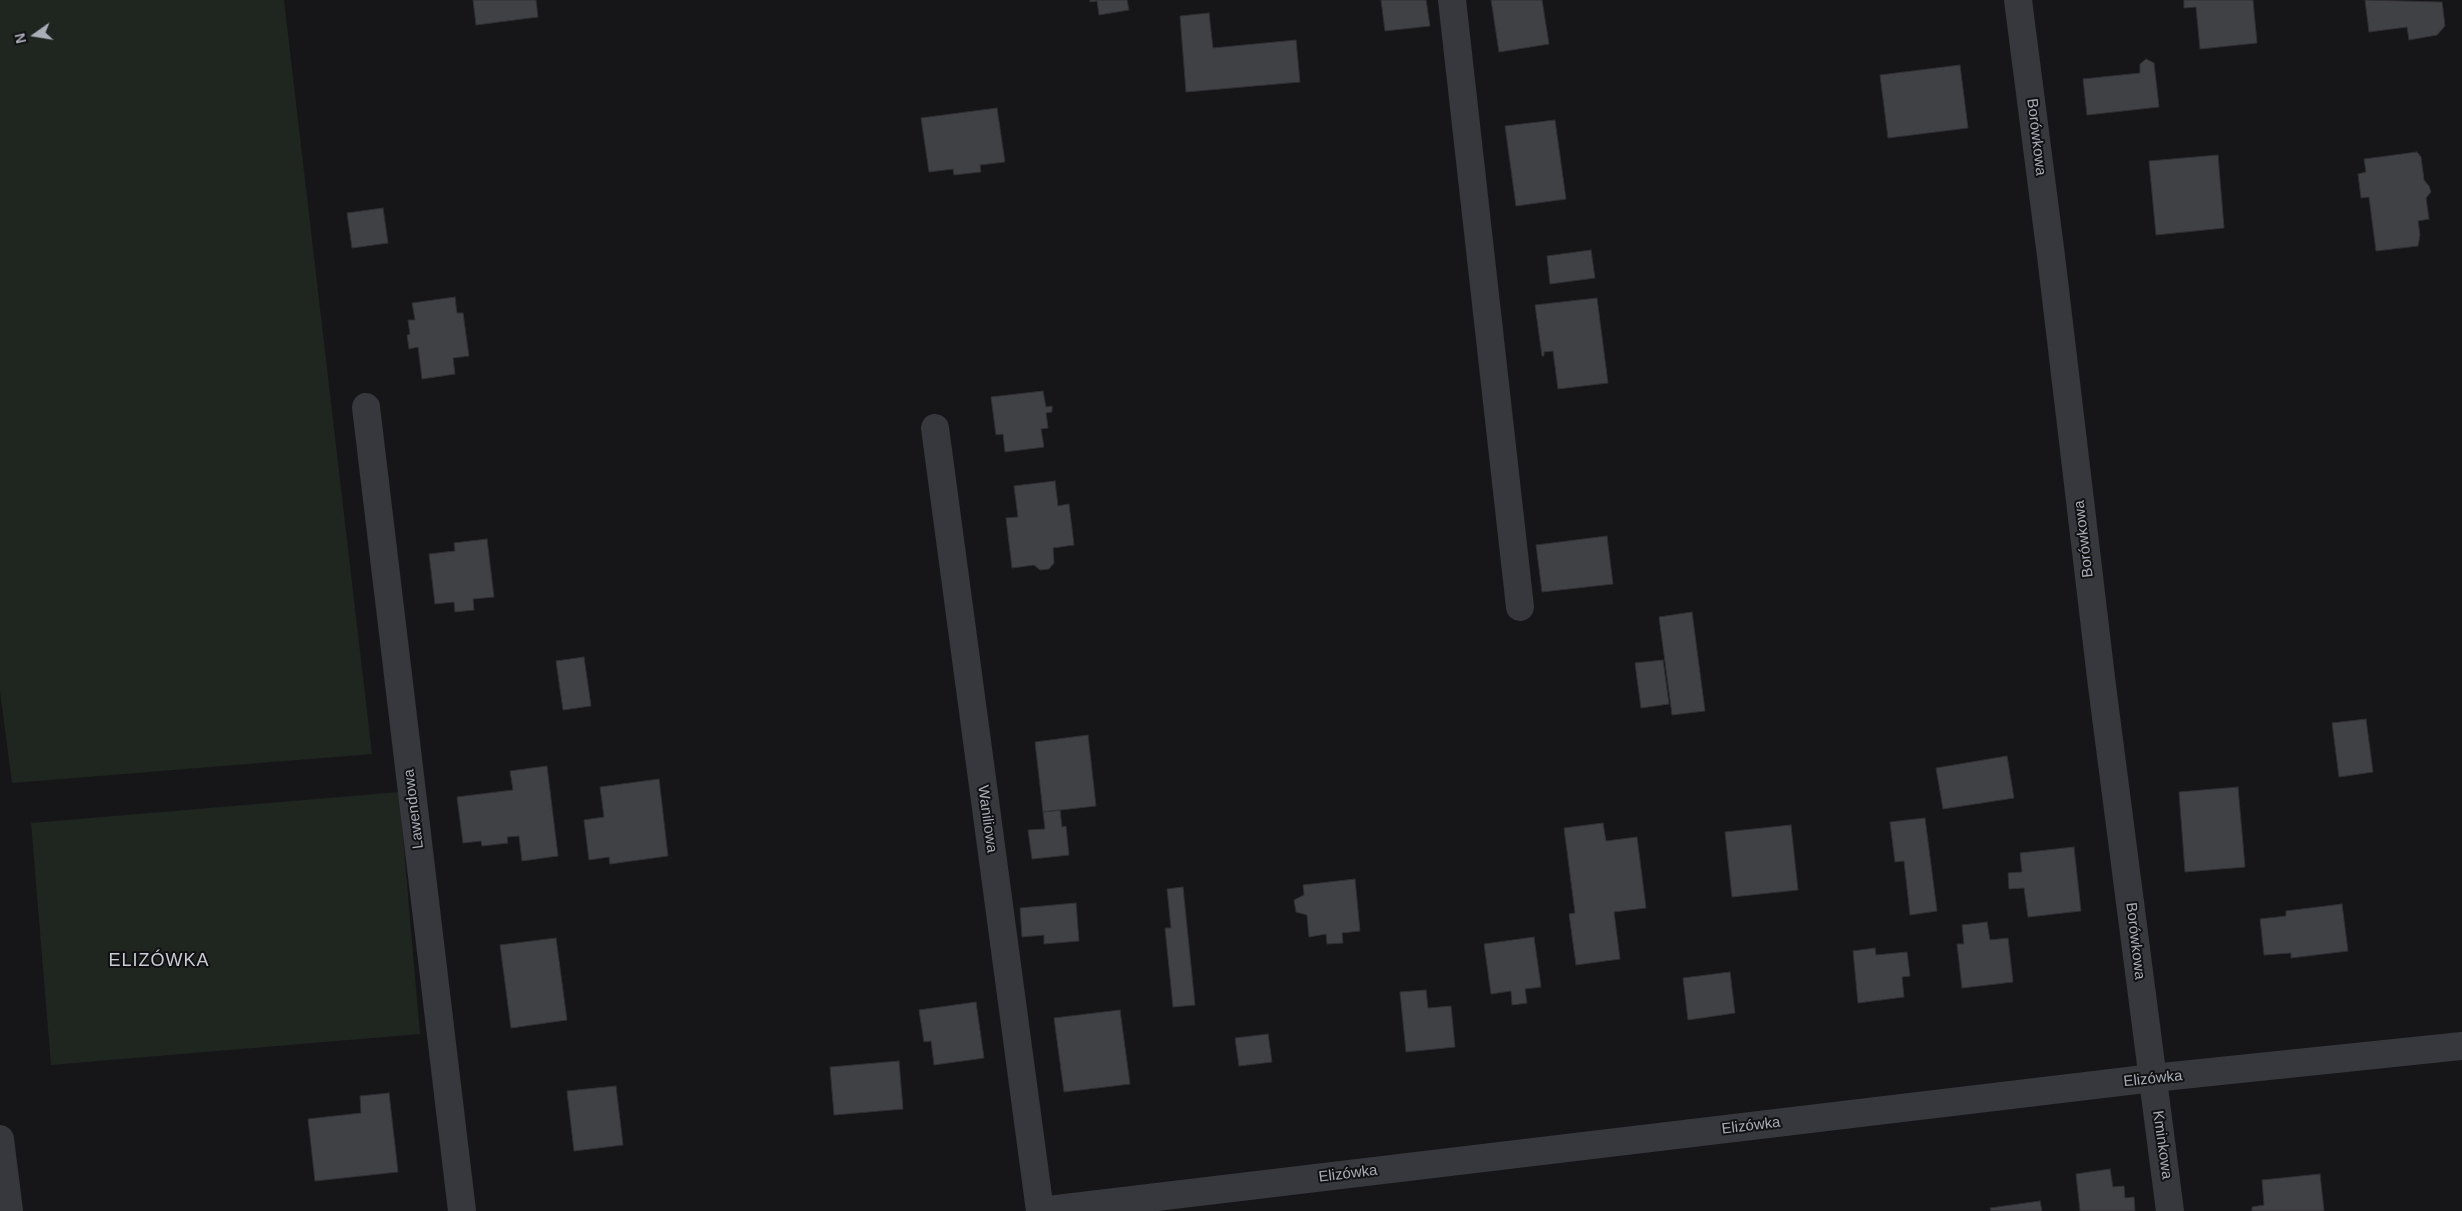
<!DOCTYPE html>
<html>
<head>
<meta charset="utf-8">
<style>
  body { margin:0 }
  #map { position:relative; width:2462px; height:1211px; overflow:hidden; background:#161618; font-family:Helvetica,sans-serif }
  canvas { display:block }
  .north { position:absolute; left:10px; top:10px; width:50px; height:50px; -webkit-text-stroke:4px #111113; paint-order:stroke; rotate:257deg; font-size:14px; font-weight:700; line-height:20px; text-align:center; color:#a8adb8 }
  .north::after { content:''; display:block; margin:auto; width:18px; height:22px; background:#a8adb8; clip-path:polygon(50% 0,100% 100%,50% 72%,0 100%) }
</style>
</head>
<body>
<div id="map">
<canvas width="2462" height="1211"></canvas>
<div class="north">N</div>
</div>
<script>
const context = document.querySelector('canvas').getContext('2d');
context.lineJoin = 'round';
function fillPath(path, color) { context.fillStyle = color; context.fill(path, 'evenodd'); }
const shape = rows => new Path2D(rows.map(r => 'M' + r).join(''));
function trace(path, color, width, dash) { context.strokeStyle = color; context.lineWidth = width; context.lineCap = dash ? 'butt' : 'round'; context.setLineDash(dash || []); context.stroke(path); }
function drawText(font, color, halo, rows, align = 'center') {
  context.font = font + ' Helvetica,sans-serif'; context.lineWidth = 4; context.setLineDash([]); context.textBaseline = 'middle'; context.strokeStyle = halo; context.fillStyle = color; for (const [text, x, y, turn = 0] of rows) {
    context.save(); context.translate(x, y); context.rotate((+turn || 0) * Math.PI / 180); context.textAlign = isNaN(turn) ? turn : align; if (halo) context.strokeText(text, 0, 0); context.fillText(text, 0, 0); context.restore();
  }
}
fillPath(shape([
  [0,0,284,0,372,754,12,783,0,691],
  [399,792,420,1034,51,1065,31,823]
]), '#1e261f');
const building = shape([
  [473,0,536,0,538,17,476,25,473,0],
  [1090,0,1127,0,1129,10,1099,15,1097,1,1090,2,1090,0],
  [1381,0,1426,0,1430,26,1385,31,1381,0],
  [1491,0,1542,0,1549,44,1499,52,1491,0],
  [2184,0,2253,0,2257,43,2200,49,2196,7,2184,8,2184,0],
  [2365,0,2442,2,2445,26,2437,35,2409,40,2407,27,2369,32,2365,0],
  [1209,13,1213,48,1296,40,1300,82,1186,92,1180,16,1209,13],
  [2146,59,2154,63,2159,107,2087,115,2083,79,2140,73,2140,64,2146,59],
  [1960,65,1968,128,1888,138,1880,75,1960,65],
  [997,108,1005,162,980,165,981,172,954,175,953,169,929,172,921,118,997,108],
  [1555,120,1566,199,1516,206,1505,126,1555,120],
  [2417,152,2421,157,2424,180,2429,186,2431,192,2426,198,2429,219,2418,221,2420,235,2418,246,2376,251,2369,197,2361,198,2358,174,2366,172,2364,159,2417,152],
  [2218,155,2224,228,2156,235,2149,161,2218,155],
  [383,208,388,243,352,248,347,213,383,208],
  [1591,250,1595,278,1550,284,1547,256,1591,250],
  [455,297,457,313,463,313,469,356,453,358,455,374,422,379,418,347,409,349,407,335,410,334,408,320,415,320,412,303,455,297],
  [1597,298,1608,383,1558,389,1553,351,1544,352,1544,356,1542,356,1535,305,1597,298],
  [1043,391,1046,407,1052,406,1052,412,1046,413,1048,428,1041,429,1044,447,1005,452,1003,434,996,435,991,397,1043,391],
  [1055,481,1058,506,1069,504,1074,545,1053,548,1054,563,1049,569,1040,570,1034,565,1012,568,1006,518,1018,517,1014,486,1055,481],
  [1607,536,1613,584,1542,592,1536,545,1607,536],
  [487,539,494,597,473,599,474,610,455,612,454,602,435,604,429,554,455,551,454,543,487,539],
  [1692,612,1705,711,1672,715,1659,617,1692,612],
  [584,657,591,706,563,710,556,661,584,657],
  [1663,660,1669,704,1641,708,1635,663,1663,660],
  [2366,719,2373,772,2339,777,2332,723,2366,719],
  [1088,735,1096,806,1043,812,1035,742,1088,735],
  [2007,756,2014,798,1943,809,1936,768,2007,756],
  [547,766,558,856,522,861,519,836,507,837,508,843,482,846,481,841,463,843,457,797,513,790,510,771,547,766],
  [659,779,668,856,610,864,609,857,589,860,584,820,604,817,600,787,659,779],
  [2238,787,2245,867,2185,872,2179,792,2238,787],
  [1060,810,1062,827,1066,826,1069,855,1032,859,1028,830,1045,829,1043,812,1060,810],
  [1925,818,1937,911,1910,915,1904,861,1895,862,1890,822,1925,818],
  [1603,823,1606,841,1637,837,1646,908,1614,912,1620,959,1576,965,1569,914,1575,913,1564,828,1603,823],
  [1791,825,1798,890,1732,897,1725,832,1791,825],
  [2074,847,2081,911,2028,917,2024,888,2009,889,2008,873,2022,872,2020,853,2074,847],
  [1355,879,1360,931,1342,933,1343,943,1327,944,1326,934,1309,937,1307,915,1296,912,1294,900,1304,895,1303,885,1355,879],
  [1183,887,1195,1005,1173,1007,1165,928,1171,928,1167,889,1183,887],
  [1076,903,1079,941,1044,944,1044,935,1022,937,1020,908,1076,903],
  [2342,904,2348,951,2291,958,2291,953,2264,955,2260,919,2286,916,2286,911,2342,904],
  [1987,922,1990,940,2008,938,2013,982,1962,988,1957,944,1964,944,1962,925,1987,922],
  [1534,937,1541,987,1525,989,1527,1003,1512,1005,1511,991,1491,994,1484,944,1534,937],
  [556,938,567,1020,511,1028,500,945,556,938],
  [1875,948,1876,955,1907,952,1910,976,1902,977,1904,997,1858,1003,1853,951,1875,948],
  [1730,972,1735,1013,1688,1020,1683,978,1730,972],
  [1426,990,1428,1008,1451,1006,1455,1047,1406,1052,1400,992,1426,990],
  [976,1002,984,1058,934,1065,931,1041,924,1042,919,1010,976,1002],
  [1120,1010,1130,1084,1064,1092,1054,1018,1120,1010],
  [1268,1034,1272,1062,1239,1066,1235,1038,1268,1034],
  [899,1061,903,1109,834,1115,830,1067,899,1061],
  [616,1086,623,1145,574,1151,567,1091,616,1086],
  [389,1093,398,1172,315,1181,308,1119,361,1113,360,1096,389,1093],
  [2110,1169,2113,1187,2124,1186,2125,1198,2134,1197,2135,1211,2080,1211,2076,1174,2110,1169],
  [2320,1174,2324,1211,2252,1211,2252,1207,2264,1205,2262,1180,2320,1174],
  [2040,1201,2042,1211,1991,1211,1990,1208,2040,1201]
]);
fillPath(building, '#404145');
trace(building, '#303034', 1);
trace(shape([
  [1452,0,1520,607],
  [2018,0,2051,256,2102,686,2170,1211],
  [366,407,462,1211],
  [935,428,1040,1211],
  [0,1139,9,1211],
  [1040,1211,2153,1078,2462,1046]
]), '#37383d', 28);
drawText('15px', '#a8adb8', '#111113', [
  ["Borówkowa",2036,137,83],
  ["Borówkowa",2084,539,-97],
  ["Lawendowa",414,809,-97],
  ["Waniliowa",987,819,82],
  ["Borówkowa",2135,941,83],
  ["Elizówka",2153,1079,-6],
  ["Elizówka",1751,1126,-7],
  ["Kminkowa",2162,1145,82],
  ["Elizówka",1348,1174,-7]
]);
context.letterSpacing = '1px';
drawText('18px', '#c9ccd4', '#111113', [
  ["ELIZÓWKA",159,961]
]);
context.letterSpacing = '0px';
</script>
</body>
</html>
